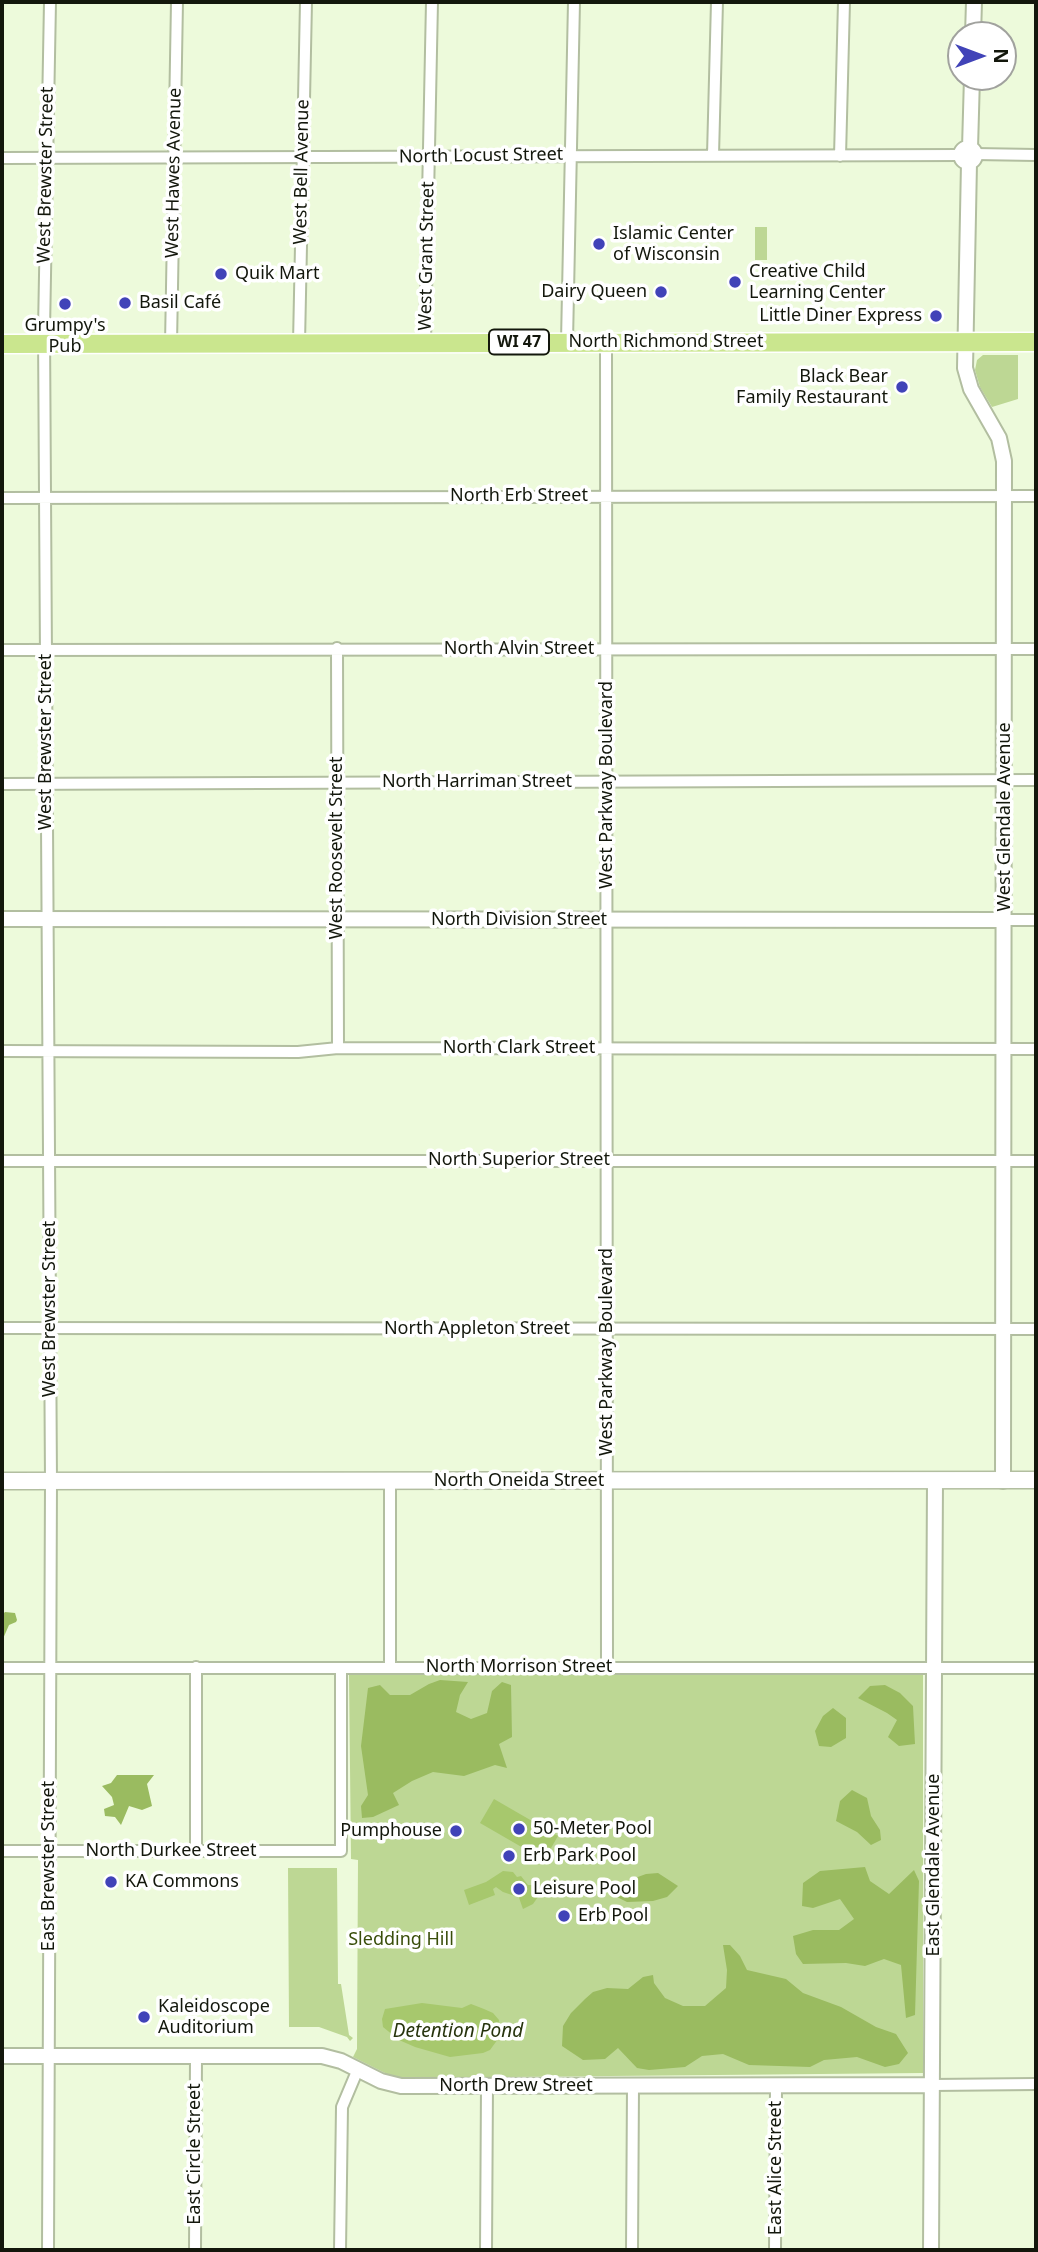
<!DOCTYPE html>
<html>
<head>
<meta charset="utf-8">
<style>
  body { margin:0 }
  #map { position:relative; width:1038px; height:2252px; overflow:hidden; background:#edfadb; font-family:"Noto Sans",sans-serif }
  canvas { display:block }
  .frame { position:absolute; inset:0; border:4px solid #13170c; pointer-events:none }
  .north { position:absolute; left:947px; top:21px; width:70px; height:70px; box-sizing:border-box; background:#fff; border:2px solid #a1a29e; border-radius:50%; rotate:90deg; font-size:19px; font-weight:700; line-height:28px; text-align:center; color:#13170c }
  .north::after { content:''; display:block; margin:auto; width:24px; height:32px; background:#4143b8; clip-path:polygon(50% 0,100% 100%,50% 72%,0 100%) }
</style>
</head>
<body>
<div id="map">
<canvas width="1038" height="2252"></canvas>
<div class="frame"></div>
<div class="north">N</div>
</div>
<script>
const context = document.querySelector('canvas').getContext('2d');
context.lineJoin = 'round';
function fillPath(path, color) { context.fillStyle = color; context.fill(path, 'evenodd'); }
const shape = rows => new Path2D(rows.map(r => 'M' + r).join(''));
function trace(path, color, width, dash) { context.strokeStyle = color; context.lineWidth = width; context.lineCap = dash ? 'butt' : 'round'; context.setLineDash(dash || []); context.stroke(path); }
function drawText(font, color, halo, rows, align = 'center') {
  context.font = font + ' "Noto Sans",sans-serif'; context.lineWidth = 7; context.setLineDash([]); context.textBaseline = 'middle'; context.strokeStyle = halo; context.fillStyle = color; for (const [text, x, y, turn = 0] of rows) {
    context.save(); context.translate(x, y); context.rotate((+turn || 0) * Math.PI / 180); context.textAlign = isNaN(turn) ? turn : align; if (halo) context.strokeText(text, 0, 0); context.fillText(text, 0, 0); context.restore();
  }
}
fillPath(shape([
  [755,227,767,227,767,260,755,260],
  [983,355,1018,355,1018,399,992,407,980,387,975,370,977,360],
  [349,1674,923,1675,923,2073,402,2078,389,2075,353,2057,357,2049,358,1860,351,1859],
  [288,1868,337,1868,338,1984,341,1984,349,2035,353,2038,350,2041,347,2037,319,2027,289,2027]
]), '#bdd794');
fillPath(shape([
  [5,1612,15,1613,17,1620,16,1622,9,1625,2,1641,2,1615],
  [440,1680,468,1682,460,1695,456,1712,471,1719,487,1713,492,1691,502,1682,511,1685,512,1737,499,1744,507,1768,495,1765,464,1776,433,1772,412,1781,393,1793,399,1805,373,1817,362,1818,361,1806,368,1795,361,1746,368,1688,380,1685,390,1695,410,1695,429,1684],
  [885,1685,900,1693,913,1706,915,1744,899,1746,888,1737,897,1720,887,1713,858,1698,870,1686],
  [833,1708,846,1718,846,1738,831,1747,819,1746,815,1731,823,1716],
  [117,1775,154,1775,147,1784,152,1806,142,1810,129,1806,121,1825,115,1817,105,1816,104,1809,114,1805,112,1797,102,1786,111,1783],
  [852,1790,867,1798,871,1816,880,1830,881,1840,871,1845,857,1832,836,1821,840,1801],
  [865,1867,870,1881,889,1894,914,1870,919,1881,915,2015,906,2018,901,1965,884,1959,865,1966,846,1963,803,1964,796,1954,793,1936,813,1930,839,1930,854,1919,840,1899,813,1908,802,1906,803,1883,820,1871],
  [658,1873,678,1886,667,1897,653,1901,627,1902,613,1895,635,1878,646,1874],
  [723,1945,730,1945,740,1956,747,1970,786,1979,803,1993,841,2007,876,2027,896,2034,908,2053,899,2064,885,2067,857,2057,824,2060,810,2067,749,2065,723,2054,702,2056,685,2067,649,2070,637,2068,618,2048,605,2059,583,2060,562,2046,563,2026,571,2013,585,1999,593,1992,607,1988,628,1989,643,1977,653,1975,654,1983,665,1998,683,2006,705,2006,726,1988,727,1970]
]), '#9abb60');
fillPath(shape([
  [494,1799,558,1836,544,1860,480,1823],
  [503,1871,513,1872,517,1877,521,1876,528,1885,540,1885,540,1894,533,1904,523,1909,518,1895,515,1896,503,1892,496,1887,493,1889,495,1895,469,1905,464,1890,486,1882],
  [422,2003,462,2008,471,2004,484,2009,493,2013,499,2020,498,2039,490,2050,483,2053,450,2057,415,2047,399,2040,383,2027,382,2019,385,2009]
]), '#a7c86d');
const minor = shape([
  [975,154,1036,155],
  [713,155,717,2],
  [840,156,844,2],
  [2,158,961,155],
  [567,341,574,2],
  [606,341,607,1667],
  [299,343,306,2],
  [425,343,432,2],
  [171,344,177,2],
  [2,498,1036,496],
  [337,648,338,1048],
  [2,650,1036,649],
  [2,784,1036,780],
  [1005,920,1036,920],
  [2,1051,298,1052,338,1048,1036,1049],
  [2,1161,1036,1161],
  [2,1328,1036,1329],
  [390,1481,390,1667],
  [196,1667,196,1852],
  [2,1668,1036,1668],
  [2,1851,341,1851,341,1668],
  [932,2085,1036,2084],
  [48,2250,51,1482,44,330,50,2],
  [195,2250,196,2057],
  [340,2250,342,2107,358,2069],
  [486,2250,487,2085],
  [632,2250,633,2086],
  [775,2250,776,2086]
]);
const tertiary = shape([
  [973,35,974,2],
  '961 155a7 7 0 1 1 14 0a7 7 0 1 1-14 0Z',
  [970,148,972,77],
  [969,163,965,368,971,389,999,438,1004,461,1003,1481],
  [2,919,1005,920],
  [2,2056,322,2056,341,2061,381,2081,401,2086,932,2085],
  [931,2250,935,1481]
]);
const secondary = shape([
  [2,1481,1036,1480]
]);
const primary = shape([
  [2,344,1036,342]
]);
trace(minor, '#b2bea0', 14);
trace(tertiary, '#b2bea0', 18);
trace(secondary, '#b2bea0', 19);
trace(primary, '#fff', 21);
trace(minor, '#fff', 10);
trace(tertiary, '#fff', 14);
trace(secondary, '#fff', 16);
trace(primary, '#cae68e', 18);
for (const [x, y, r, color] of [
  [599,244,7,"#4143b8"],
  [221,274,7,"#4143b8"],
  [735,282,7,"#4143b8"],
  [661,292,7,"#4143b8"],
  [125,303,7,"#4143b8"],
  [65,304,7,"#4143b8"],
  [936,316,7,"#4143b8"],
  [902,387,7,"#4143b8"],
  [519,1829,7,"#4143b8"],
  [456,1831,7,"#4143b8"],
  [509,1856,7,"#4143b8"],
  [111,1882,7,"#4143b8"],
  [519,1889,7,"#4143b8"],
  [564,1916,7,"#4143b8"],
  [144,2017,7,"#4143b8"]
]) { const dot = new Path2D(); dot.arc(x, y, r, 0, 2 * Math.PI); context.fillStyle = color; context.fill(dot); trace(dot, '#fff', 2.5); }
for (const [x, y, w] of [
  [519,342,60]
]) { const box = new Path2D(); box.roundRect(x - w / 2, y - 12.5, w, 25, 5); context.fillStyle = '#fff'; context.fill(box); trace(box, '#13170c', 2); }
drawText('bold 16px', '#13170c', null, [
  ["WI 47",519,342]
]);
drawText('18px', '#13170c', '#fff', [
  ["North Locust Street",481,156,-1],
  ["West Bell Avenue",302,172,-89],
  ["West Hawes Avenue",174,173,-89],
  ["West Brewster Street",46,175,-89],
  ["West Grant Street",427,256,-89],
  ["North Richmond Street",666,342],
  ["North Erb Street",519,496],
  ["North Alvin Street",519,649],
  ["West Brewster Street",46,742,-90],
  ["North Harriman Street",477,782],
  ["West Parkway Boulevard",607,785,-90],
  ["West Glendale Avenue",1005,817,-90],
  ["West Roosevelt Street",337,848,-90],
  ["North Division Street",519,920],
  ["North Clark Street",519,1048],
  ["North Superior Street",519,1160],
  ["West Brewster Street",50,1309,-90],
  ["North Appleton Street",477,1329],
  ["West Parkway Boulevard",607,1352,-90],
  ["North Oneida Street",519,1481],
  ["North Morrison Street",519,1667],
  ["North Durkee Street",171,1851],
  ["East Glendale Avenue",934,1865,-90],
  ["East Brewster Street",49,1866,-90],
  ["North Drew Street",516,2086],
  ["East Circle Street",195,2154,-90],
  ["East Alice Street",776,2168,-90]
]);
drawText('18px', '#13170c', '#fff', [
  ["Islamic Center",613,234],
  ["of Wisconsin",613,255],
  ["Creative Child",749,272],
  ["Learning Center",749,293],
  ["Quik Mart",235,274],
  ["Dairy Queen",647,292,"right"],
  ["Basil Café",139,303],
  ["Little Diner Express",922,316,"right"],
  ["Grumpy's",65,326,"center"],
  ["Pub",65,347,"center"],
  ["Black Bear",888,377,"right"],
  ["Family Restaurant",888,398,"right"],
  ["50-Meter Pool",533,1829],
  ["Pumphouse",442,1831,"right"],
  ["Erb Park Pool",523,1856],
  ["KA Commons",125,1882],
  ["Leisure Pool",533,1889],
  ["Erb Pool",578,1916],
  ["Kaleidoscope",158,2007],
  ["Auditorium",158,2028]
], 'left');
drawText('18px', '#394e0a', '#fff', [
  ["Sledding Hill",401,1940]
]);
drawText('italic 19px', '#27340d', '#fff', [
  ["Detention Pond",458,2032]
]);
</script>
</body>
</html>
